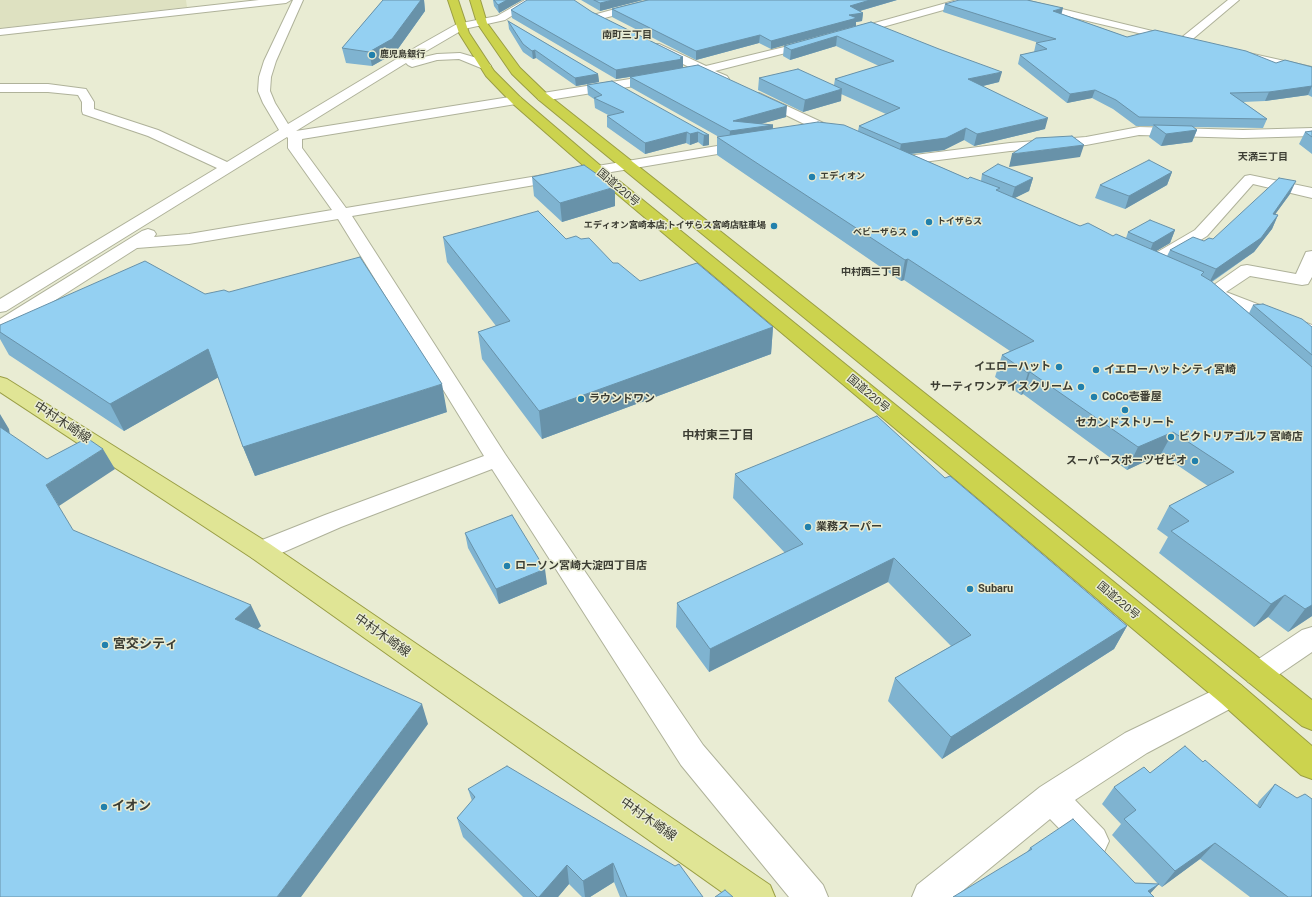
<!DOCTYPE html>
<html>
<head>
<meta charset="utf-8">
<style>
  body { margin:0 }
  canvas { display:block; background:#e9ecd3 }
</style>
</head>
<body>
<canvas width="1312" height="897"></canvas>
<script>
const context = document.querySelector('canvas').getContext('2d');
context.lineJoin = 'round';
function fillPath(path, color) { context.fillStyle = color; context.fill(path, 'evenodd'); }
const shape = rows => new Path2D(rows.map(r => 'M' + r).join(''));
function trace(path, color, width, dash) { context.strokeStyle = color; context.lineWidth = width; context.lineCap = dash ? 'butt' : 'round'; context.setLineDash(dash || []); context.stroke(path); }
function drawText(font, color, halo, rows, align = 'center') {
  context.font = font + ' Roboto,"Noto Sans JP",sans-serif'; context.lineWidth = 3; context.setLineDash([]); context.textBaseline = 'middle'; context.strokeStyle = halo; context.fillStyle = color; for (const [text, x, y, turn = 0] of rows) {
    context.save(); context.translate(x, y); context.rotate((+turn || 0) * Math.PI / 180); context.textAlign = isNaN(turn) ? turn : align; if (halo) context.strokeText(text, 0, 0); context.fillText(text, 0, 0); context.restore();
  }
}
fillPath(shape([
  [0,0,186,0,187,7,0,28]
]), '#dee1c1');
const minor = shape([
  [259,0,291,0,286,3,0,35,0,29,259,0],
  [293,0,303,0,276,61,271,77,270,91,275,103,288,124,418,46,457,24,497,16,525,0,537,0,505,20,464,29,411,60,437,54,460,53,477,58,489,64,491,66,489,68,481,68,459,59,437,60,412,67,408,65,406,63,296,131,516,96,520,97,522,100,520,103,516,104,302,139,302,148,346,208,747,141,752,142,754,145,752,148,747,149,352,216,505,454,703,745,823,885,828,897,789,897,681,765,492,469,341,527,270,558,261,560,252,558,249,551,252,544,325,515,484,456,338,219,189,244,137,248,7,331,0,333,0,319,142,231,148,229,154,231,156,234,154,237,189,234,332,210,288,148,288,138,287,137,6,311,0,312,0,299,217,168,148,136,83,114,82,111,82,102,78,95,48,92,0,92,0,84,48,84,86,89,94,102,94,109,158,130,227,162,279,130,263,103,258,91,259,77,264,61,293,0],
  [649,0,666,0,665,2,597,20,592,17,593,15,649,0],
  [957,0,973,0,972,2,854,35,846,35,845,33,846,31,957,0],
  [1007,0,1025,0,1181,38,1228,0,1239,0,1188,43,1184,44,1179,42,1176,42,1008,2,1007,0],
  [813,40,817,41,819,43,817,45,715,71,727,76,729,79,727,82,723,83,703,74,696,74,695,70,651,48,649,46,651,44,659,44,706,66,813,40],
  [1244,52,1312,67,1312,75,1240,57,1238,55,1240,53,1244,52],
  [661,74,665,75,667,78,665,81,543,101,539,100,537,97,539,94,543,93,661,74],
  [759,93,845,133,847,136,845,139,835,139,755,100,753,97,755,94,759,93],
  [1139,127,1243,130,1312,128,1312,136,1243,138,1139,135,1086,145,1010,151,899,165,894,164,892,161,894,158,899,157,1010,143,1086,137,1139,127],
  [1250,175,1312,188,1312,198,1253,184,1207,236,1154,269,1148,270,1142,269,1139,265,1142,261,1195,230,1245,176,1250,175],
  [1312,251,1312,277,1308,284,1302,285,1250,276,1226,292,1312,325,1312,338,1201,295,1198,291,1201,287,1211,287,1241,266,1247,265,1296,274,1306,252,1312,251],
  [1312,627,1312,652,1268,682,1258,686,1248,682,1244,674,1248,666,1302,630,1312,627],
  [1231,682,1241,685,1245,694,1241,703,1147,753,1075,800,1104,830,1109,841,1104,852,1093,857,1082,852,1050,819,955,897,912,897,917,885,1040,787,1125,733,1231,682]
]);
const major = shape([
  [0,377,7,379,270,544,770,885,775,897,729,897,252,558,0,392,0,377]
]);
const highway = shape([
  [448,0,458,0,469,33,494,71,520,97,602,167,1241,685,1312,746,1312,779,1301,775,1221,703,592,173,512,103,486,76,459,33,448,0],
  [470,0,480,0,487,23,520,68,547,94,1312,700,1312,730,1302,726,539,100,512,74,477,23,470,0]
]);
trace(minor, '#afb29a', 2);
trace(major, '#9a9e45', 2);
trace(highway, '#9a9e45', 2);
fillPath(minor, '#fff');
fillPath(major, '#e0e595');
fillPath(highway, '#ccd34e');
fillPath(shape([
  [383,0,424,0,425,11,395,53,372,66,346,63,342,48],
  [493,0,522,0,499,13,494,6],
  [581,0,643,0,600,11],
  [648,0,897,0,860,11,863,13,862,21,856,22,771,49,759,43,696,60,612,17,612,9],
  [945,4,1062,14,1127,37,1276,63,1312,67,1312,97,1308,95,1265,101,1243,102,1267,119,1263,128,1193,127,1197,130,1192,142,1161,146,1149,137,1153,126,1136,126,1113,109,1092,98,1067,103,1018,64,1020,55,1034,52,1036,43,1039,43,943,12],
  [511,10,592,12,683,57,683,68,786,117,760,124,773,125,773,129,858,131,859,126,886,114,841,94,841,101,803,112,758,90,759,78,834,85,835,79,879,66,836,46,790,60,783,56,784,46,871,22,999,82,983,86,1045,129,974,146,964,140,944,150,911,154,968,179,981,181,982,174,1033,178,1029,191,1014,198,1080,226,1113,236,1126,238,1128,232,1175,230,1170,243,1156,251,1167,256,1170,250,1204,241,1213,239,1290,194,1275,214,1278,215,1272,229,1254,252,1212,282,1249,313,1253,305,1312,327,1312,616,1288,632,1268,617,1254,627,1159,553,1168,537,1157,529,1169,506,1208,486,1161,454,1127,470,1023,394,1021,395,995,377,1002,355,1010,351,904,280,901,281,717,155,717,137,719,137,630,87,630,77,616,79,512,18],
  [508,21,598,74,599,82,576,86,536,58,533,59,523,52,509,29],
  [587,85,709,135,709,145,703,146,698,142,690,145,686,143,645,154,607,127,607,116,610,116,595,108,594,99,588,95],
  [1312,131,1312,154,1299,144,1305,132],
  [1172,172,1167,185,1125,209,1095,198,1100,185],
  [532,177,615,206,562,222,534,196],
  [443,237,566,239,613,263,640,281,773,327,771,354,542,439,482,359,478,332,496,326,447,262],
  [205,294,447,412,255,476,243,447,218,377,124,431,9,355,0,339,0,325],
  [735,474,945,478,1127,626,1114,649,942,759,888,701,895,678,951,646,888,582,709,672,676,627,677,603,785,553,733,498],
  [465,533,547,584,499,604,468,548],
  [1203,762,1257,805,1259,801,1275,784,1311,897,1250,897,1200,859,1162,887,1158,884,1150,893,1027,852,1030,848,1135,883,1158,884,1112,835,1121,824,1102,804,1114,787,1150,773],
  [468,789,703,897,620,897,614,882,590,897,582,897,569,884,558,897,523,897,463,837,457,818,472,801]
]), '#7fb3d0');
fillPath(shape([
  [421,0,424,0,425,11,395,53,372,66,369,52],
  [507,0,522,0,499,13,498,5],
  [613,0,643,0,600,11,600,3],
  [870,0,897,0,849,14,850,6],
  [1063,8,1061,16,1053,11],
  [863,13,862,21,856,22,856,26,771,49,771,41,849,15],
  [760,35,759,43,696,60,696,51],
  [837,36,836,46,790,60,791,50],
  [535,50,536,58,533,59,532,51],
  [683,57,683,68,616,79,616,70],
  [1002,72,999,82,966,90,968,79],
  [598,74,599,82,576,86,575,78],
  [1312,86,1308,95,1265,101,1269,92],
  [842,89,841,101,803,112,805,100],
  [1095,90,1092,98,1067,103,1070,94],
  [787,106,786,117,739,130,773,125,772,136,729,142,730,131,733,121],
  [1048,118,1045,129,974,146,977,134],
  [966,128,964,140,944,150,899,155,901,144],
  [1197,130,1192,142,1161,146,1166,134],
  [687,132,686,143,645,154,645,143],
  [698,132,698,142,690,145,690,134],
  [704,135,709,135,709,145,703,146],
  [1084,145,1080,157,1009,167,1012,154],
  [1172,172,1167,185,1125,209,1129,196],
  [1033,178,1029,191,1011,200,1015,187],
  [1296,181,1290,194,1266,227,1273,214],
  [615,187,615,206,562,222,560,203],
  [1278,215,1272,229,1254,252,1209,283,1216,269],
  [1175,230,1170,243,1148,256,1153,243],
  [908,259,904,280,901,281,905,260],
  [773,327,771,354,542,439,539,411],
  [208,349,219,377,124,431,110,404],
  [1030,372,1023,394,1021,395,1028,373],
  [442,384,447,412,255,476,243,447],
  [0,414,9,429,12,447,0,428],
  [1173,432,1161,454,1127,470,1138,447],
  [103,449,115,469,59,506,86,550,46,485],
  [894,558,888,582,709,672,710,649],
  [545,569,547,584,499,604,496,589],
  [1285,595,1268,617,1254,627,1271,604],
  [251,605,261,626,246,640,235,619],
  [1312,605,1312,616,1288,632,1305,609],
  [1127,626,1114,649,942,759,951,737],
  [422,704,428,724,301,897,277,897],
  [1215,843,1200,859,1162,887,1175,871],
  [613,863,614,882,590,897,585,897,583,881],
  [567,865,569,884,558,897,539,897],
  [1159,884,1147,897,1148,891]
]), '#6892a9');
const building = shape([
  [383,0,421,0,392,39,369,52,342,48,383,0],
  [494,0,507,0,498,5,494,0],
  [527,0,574,0,592,12,683,57,680,58,683,59,616,70,511,10,527,0],
  [594,0,613,0,600,3,594,0],
  [648,0,870,0,850,6,863,13,849,15,857,18,771,41,760,35,696,51,612,9,648,0],
  [959,0,1027,0,1063,8,1053,11,1127,37,1155,30,1246,51,1276,63,1285,60,1312,67,1312,86,1269,92,1230,93,1267,119,1139,117,1116,100,1095,90,1070,94,1020,55,1047,49,1036,43,1056,39,945,4,959,0],
  [508,21,598,74,575,78,535,50,532,51,523,44,508,21],
  [871,22,939,49,1002,72,968,79,1048,118,977,134,966,128,946,138,901,144,859,126,900,108,835,79,894,61,837,36,791,50,784,46,871,22],
  [698,65,787,106,733,121,773,125,730,131,630,77,698,65],
  [798,69,842,89,805,100,759,78,798,69],
  [612,81,709,135,704,135,698,132,690,134,687,132,645,143,607,116,624,112,594,98,602,95,587,85,612,81],
  [818,122,844,125,968,179,970,177,1000,188,996,190,1080,226,1088,223,1113,236,1116,234,1204,272,1201,275,1211,281,1312,367,1312,605,1305,609,1285,595,1271,604,1171,531,1189,521,1169,506,1234,472,1173,432,1138,447,1030,372,1028,373,1002,355,1034,341,908,259,905,260,717,137,818,122],
  [1154,125,1192,126,1197,130,1166,134,1154,125],
  [1312,131,1312,137,1305,132,1312,131],
  [1072,136,1084,145,1012,154,1036,138,1072,136],
  [1149,160,1172,172,1129,196,1100,185,1149,160],
  [998,164,1033,178,1015,187,982,174,998,164],
  [584,165,615,187,560,203,532,177,584,165],
  [1279,178,1296,181,1273,214,1278,215,1261,238,1216,269,1170,250,1193,237,1204,241,1209,238,1213,239,1279,178],
  [538,211,566,239,576,236,581,239,589,238,613,263,618,263,640,281,697,263,773,327,539,411,478,332,510,321,443,237,538,211],
  [1150,220,1175,230,1153,243,1128,232,1150,220],
  [360,257,442,384,243,447,208,349,110,404,0,332,0,325,145,261,205,294,224,290,229,292,360,257],
  [1263,304,1302,319,1312,327,1312,355,1253,305,1263,304],
  [877,416,945,478,950,476,1127,626,951,737,895,678,971,635,894,558,710,649,677,603,803,544,735,474,877,416],
  [0,427,47,459,87,438,103,449,46,485,73,530,251,605,235,619,422,704,277,897,0,897,0,427],
  [512,515,545,569,496,589,465,533,512,515],
  [1185,746,1203,762,1205,760,1260,808,1275,784,1297,798,1305,794,1312,799,1312,895,1311,897,1288,897,1215,843,1175,871,1124,819,1136,810,1114,787,1144,767,1150,773,1185,746],
  [507,766,675,866,679,864,703,897,627,897,613,863,583,881,567,865,539,897,537,897,457,818,475,797,468,789,507,766],
  [1073,819,1135,883,1159,884,1148,891,1154,897,953,897,1032,849,1030,848,1073,819],
  [725,890,733,897,715,897,725,890]
]);
fillPath(building, '#94d0f2');
trace(building, '#6892a9', 1);
for (const [x, y, r, color] of [
  [372,55,4,"#2180ac"],
  [812,177,4,"#2180ac"],
  [929,222,4,"#2180ac"],
  [774,226,4,"#2180ac"],
  [915,233,4,"#2180ac"],
  [1059,367,4,"#2180ac"],
  [1096,370,4,"#2180ac"],
  [1081,387,4,"#2180ac"],
  [1094,397,4,"#2180ac"],
  [581,399,4,"#2180ac"],
  [1125,410,4,"#2180ac"],
  [1171,437,4,"#2180ac"],
  [1195,461,4,"#2180ac"],
  [808,527,4,"#2180ac"],
  [507,566,4,"#2180ac"],
  [970,589,4,"#2180ac"],
  [105,645,4,"#2180ac"],
  [104,807,4,"#2180ac"]
]) { const dot = new Path2D(); dot.arc(x, y, r, 0, 2 * Math.PI); context.fillStyle = color; context.fill(dot); trace(dot, '#e9ecd3', 1.5); }
drawText('bold 9px', '#3c3d33', '#e9ecd3', [
  ["鹿児島銀行",380,55],
  ["エディオン",820,177],
  ["トイザらス",937,222],
  ["エディオン宮崎本店;トイザらス宮崎店駐車場",766,226,"right"],
  ["ベビーザらス",907,233,"right"]
], 'left');
drawText('bold 10px', '#3c3d33', '#e9ecd3', [
  ["南町三丁目",627,35],
  ["天満三丁目",1263,157],
  ["中村西三丁目",871,272]
]);
drawText('11px', '#3c3d33', '#e9ecd3', [
  ["国道220号",618,188,40],
  ["国道220号",868,394,40],
  ["国道220号",1118,601,40]
]);
drawText('bold 11px', '#3c3d33', '#e9ecd3', [
  ["イエローハット",1051,367,"right"],
  ["イエローハットシティ宮崎",1104,370],
  ["サーティワンアイスクリーム",1073,387,"right"],
  ["CoCo壱番屋",1102,397],
  ["ラウンドワン",589,399],
  ["セカンドストリート",1125,423,"center"],
  ["ビクトリアゴルフ 宮崎店",1179,437],
  ["スーパースポーツゼビオ",1187,461,"right"],
  ["業務スーパー",816,527],
  ["ローソン宮崎大淀四丁目店",515,566],
  ["Subaru",978,589]
], 'left');
drawText('bold 12px', '#3c3d33', '#e9ecd3', [
  ["中村東三丁目",718,436]
]);
drawText('13px', '#3c3d33', '#e9ecd3', [
  ["中村木崎線",62,423,33],
  ["中村木崎線",382,636,35],
  ["中村木崎線",648,820,35]
]);
drawText('bold 13px', '#3c3d33', '#e9ecd3', [
  ["宮交シティ",113,645],
  ["イオン",112,807]
], 'left');
</script>
</body>
</html>
